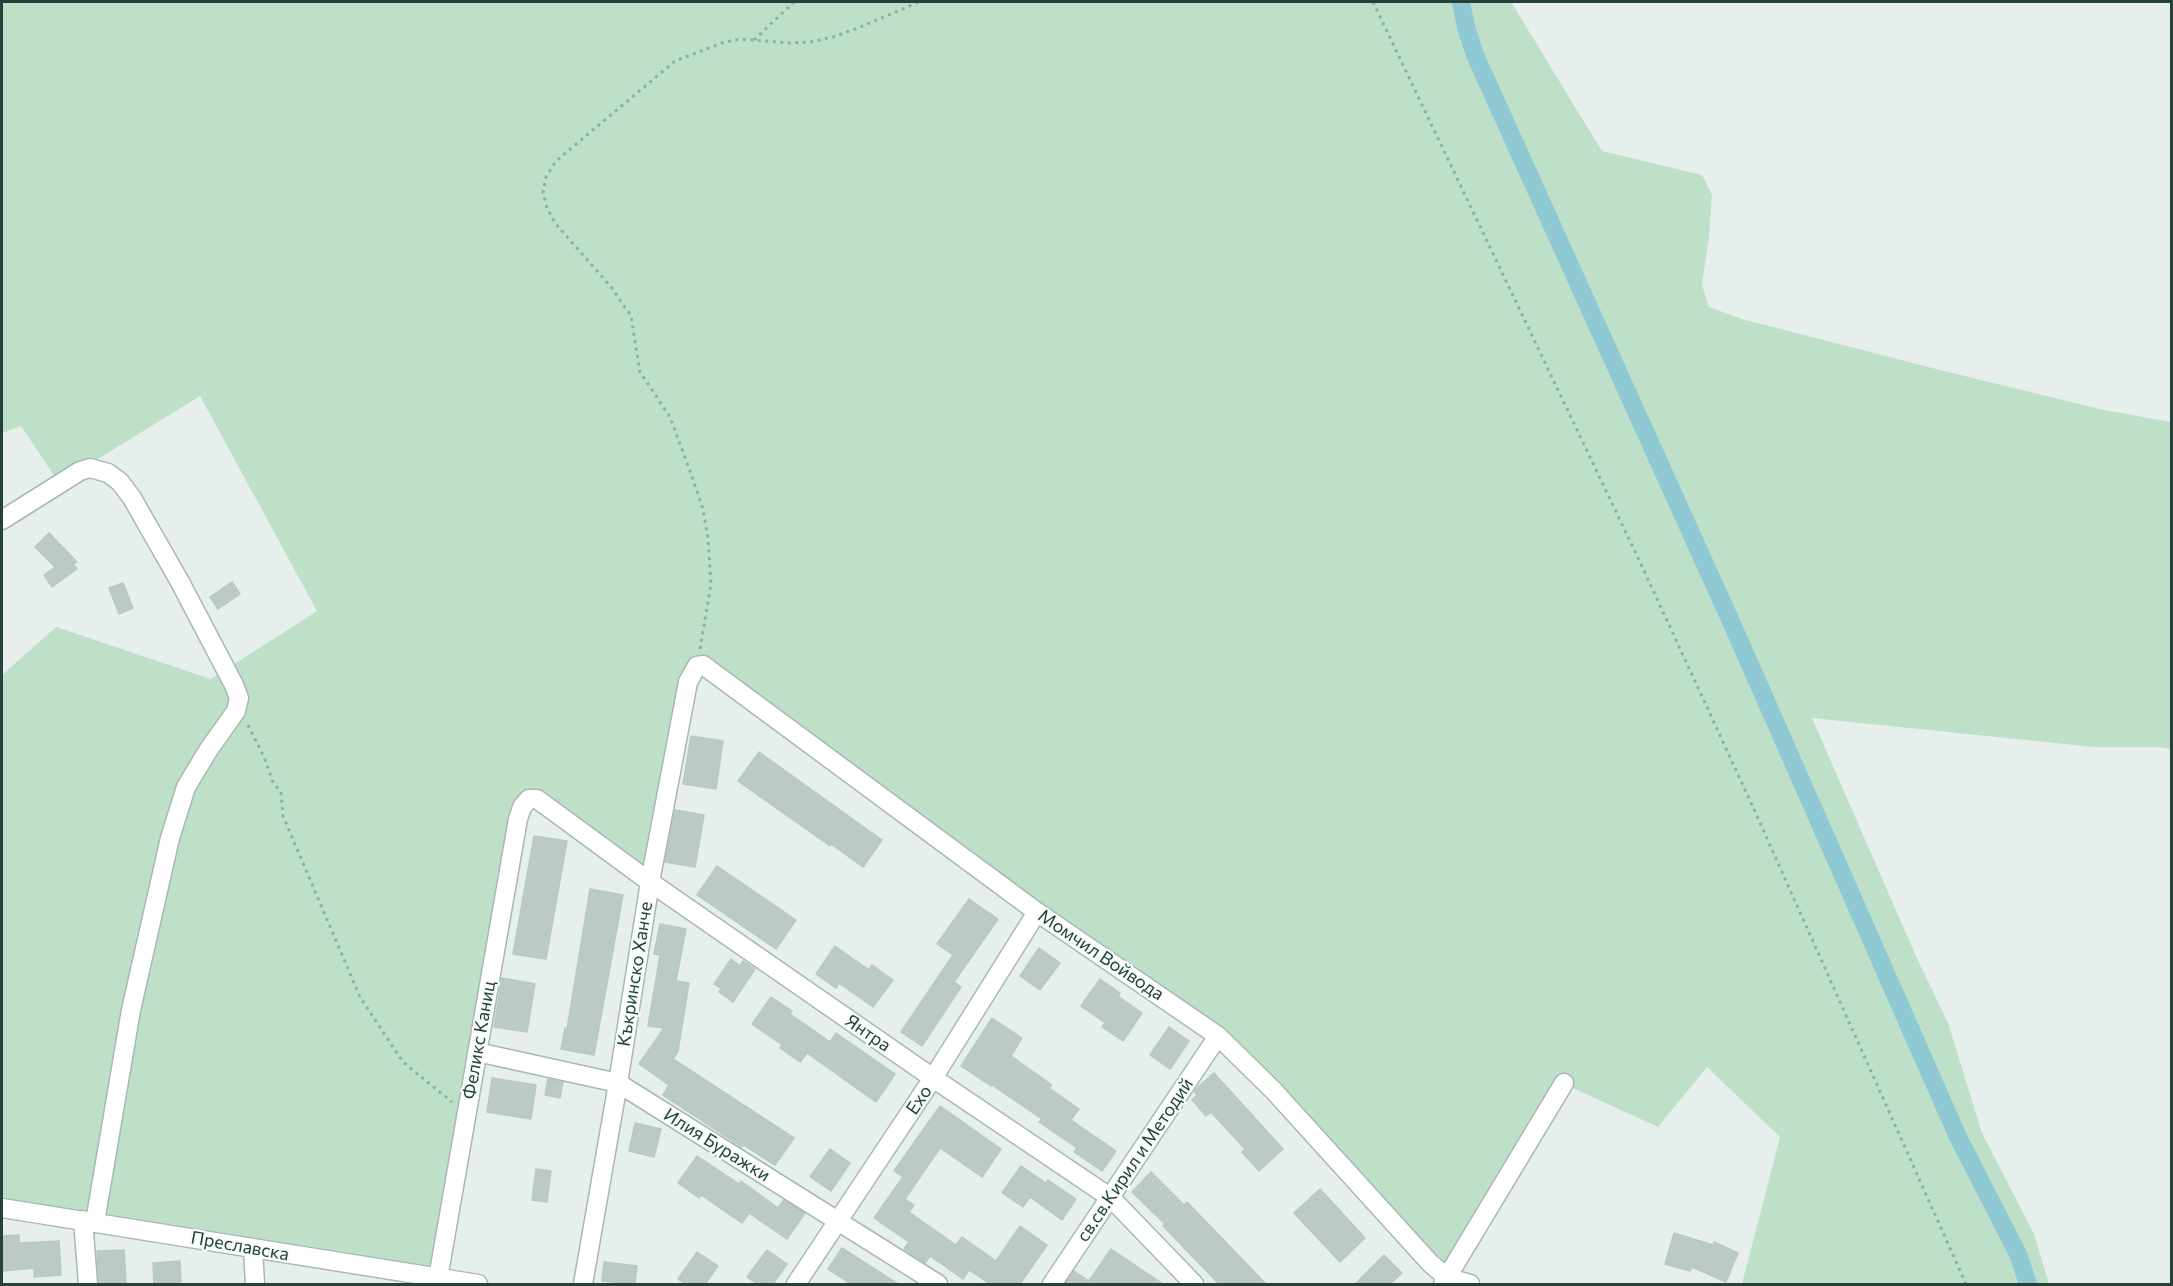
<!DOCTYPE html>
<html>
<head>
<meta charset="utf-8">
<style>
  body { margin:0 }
  #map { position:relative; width:2173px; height:1286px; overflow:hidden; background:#e6efeb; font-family:Commissioner,sans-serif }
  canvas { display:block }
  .frame { position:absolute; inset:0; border:3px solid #24423a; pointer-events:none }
</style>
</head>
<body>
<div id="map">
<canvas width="2173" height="1286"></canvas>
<div class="frame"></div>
</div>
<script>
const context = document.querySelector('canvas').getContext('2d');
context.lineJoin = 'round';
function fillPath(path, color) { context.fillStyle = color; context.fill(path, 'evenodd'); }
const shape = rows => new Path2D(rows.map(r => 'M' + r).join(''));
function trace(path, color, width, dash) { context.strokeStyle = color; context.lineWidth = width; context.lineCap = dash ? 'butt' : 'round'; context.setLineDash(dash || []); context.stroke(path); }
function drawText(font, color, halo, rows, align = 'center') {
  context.font = font + ' Commissioner,sans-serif'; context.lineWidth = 4.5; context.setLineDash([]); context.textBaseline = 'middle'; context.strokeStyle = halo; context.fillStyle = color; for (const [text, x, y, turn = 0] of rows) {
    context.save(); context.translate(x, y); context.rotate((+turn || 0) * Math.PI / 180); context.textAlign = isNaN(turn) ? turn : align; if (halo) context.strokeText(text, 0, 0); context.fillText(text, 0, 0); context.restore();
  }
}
fillPath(shape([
  [2,2,1511,2,1602,151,1702,175,1712,195,1709,236,1702,285,1709,307,1742,319,1940,370,2104,410,2171,422,2171,749,2158,747,2094,747,1812,718,1915,954,1948,1023,1982,1133,2034,1234,2049,1284,1742,1284,1780,1137,1707,1067,1658,1127,1564,1084,1448,1278,1246,1061,697,666,650,882,529,799,436,1279,2,1208,2,675,56,627,211,679,317,611,200,396,59,483,21,426,2,433]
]), '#bfe0c8');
trace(shape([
  [1461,2,1466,27,1475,55,1733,626,1958,1137,2018,1254,2028,1284]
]), '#8ec9d4', 18);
const building = shape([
  [49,533,77,562,73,564,77,569,52,587,44,575,55,567,35,547,49,533],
  [232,582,240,594,218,609,210,597,232,582],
  [123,583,133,608,119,614,109,588,123,583],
  [691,736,723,741,716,789,683,784,691,736],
  [759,752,882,840,863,867,831,844,830,846,738,781,759,752],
  [675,810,704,815,695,867,665,862,675,810],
  [534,836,567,841,546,959,513,954,534,836],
  [717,866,796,920,776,949,697,895,717,866],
  [590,889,623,895,594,1055,561,1049,565,1028,567,1029,590,889],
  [969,899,998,919,954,982,961,987,922,1046,901,1032,953,955,937,944,969,899],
  [660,924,686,929,676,981,689,983,678,1051,673,1059,794,1138,775,1165,744,1145,742,1147,663,1095,669,1085,639,1064,664,1028,648,1026,660,955,654,954,660,924],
  [835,946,869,970,872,965,893,980,873,1007,839,983,836,988,816,974,835,946],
  [1039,948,1060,963,1040,990,1020,976,1039,948],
  [731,959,740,966,743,961,755,969,733,1002,719,992,721,988,714,984,731,959],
  [502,978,535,984,527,1032,494,1027,502,978],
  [1100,979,1120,993,1118,996,1142,1013,1123,1041,1102,1027,1105,1023,1081,1006,1100,979],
  [771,997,792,1011,790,1014,830,1042,836,1033,895,1074,876,1102,807,1053,800,1062,780,1048,782,1045,752,1024,771,997],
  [992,1018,1022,1038,1011,1056,1052,1085,1049,1088,1079,1109,1071,1120,1116,1151,1102,1171,1074,1152,1077,1148,1039,1122,1042,1119,992,1085,991,1086,961,1066,992,1018],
  [1169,1027,1189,1041,1170,1069,1150,1055,1169,1027],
  [1214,1073,1283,1149,1259,1171,1242,1152,1245,1149,1211,1112,1206,1116,1192,1100,1197,1095,1194,1091,1198,1087,1214,1073],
  [492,1078,536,1085,531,1119,487,1112,492,1078],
  [548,1079,563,1082,560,1098,545,1095,548,1079],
  [940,1106,1001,1149,982,1177,940,1148,905,1199,914,1205,909,1212,956,1245,962,1237,996,1261,1020,1226,1047,1245,1020,1284,990,1284,969,1270,963,1279,930,1256,925,1263,904,1249,909,1242,874,1218,903,1177,894,1171,940,1106],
  [635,1123,661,1129,654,1157,629,1151,635,1123],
  [830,1149,850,1163,831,1191,810,1177,830,1149],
  [697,1156,739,1184,741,1181,778,1208,784,1200,805,1213,787,1239,749,1213,742,1223,701,1195,699,1198,678,1183,697,1156],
  [1021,1166,1046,1183,1048,1180,1076,1199,1062,1220,1030,1197,1023,1207,1002,1193,1021,1166],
  [536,1169,551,1171,547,1202,532,1200,536,1169],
  [1151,1172,1184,1205,1187,1202,1266,1284,1219,1284,1163,1226,1165,1224,1132,1192,1151,1172],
  [1320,1189,1365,1238,1340,1262,1294,1213,1320,1189],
  [1674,1233,1713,1245,1714,1242,1738,1253,1726,1282,1692,1267,1690,1271,1665,1264,1674,1233],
  [19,1235,19,1243,59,1241,61,1275,34,1277,34,1268,2,1271,2,1236,19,1235],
  [842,1248,898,1284,851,1284,828,1269,842,1248],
  [1111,1249,1163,1284,1065,1284,1074,1271,1089,1281,1111,1249],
  [124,1250,126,1284,99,1284,97,1251,124,1250],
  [767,1250,787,1264,773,1284,758,1284,747,1277,767,1250],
  [697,1252,718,1266,705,1284,685,1284,678,1279,697,1252],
  [1384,1255,1402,1273,1390,1284,1355,1284,1384,1255],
  [180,1261,181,1284,154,1284,153,1263,180,1261],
  [604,1262,637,1266,635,1284,602,1281,604,1262]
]);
fillPath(building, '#bbcac4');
trace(building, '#b8c9c2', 1.5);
const minor = shape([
  [2,520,80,471,90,468,108,473,120,482,132,498,180,582,234,685,239,698,236,711,209,749,186,787,170,838,131,1010,95,1222],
  [477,1052,618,1083,938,1284],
  [2,1208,478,1284],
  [83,1220,88,1284],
  [253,1249,255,1284],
  [437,1284,518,819,522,807,529,799,537,799,650,882,933,1078,1111,1198,1194,1284],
  [583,1284,618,1083,650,882,688,682,697,666,703,665,1037,912,1218,1036,1273,1090,1431,1264,1448,1278,1470,1284],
  [796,1284,933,1078,1037,912],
  [1052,1284,1218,1036],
  [1443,1284,1564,1083]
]);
trace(minor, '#a8b8b2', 21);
trace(shape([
  [1373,2,1640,562,1753,807,1966,1284],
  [754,40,794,2],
  [700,649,711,584,708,538,703,509,690,471,670,417,640,372,631,316,611,287,555,223,547,208,543,192,546,177,556,161,675,61,722,43,740,39,791,43,810,42,833,37,858,28,919,2],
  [248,725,264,757,273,782,281,793,283,816,360,997,403,1062,452,1102]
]), '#86b3a5', 3, [3, 4.5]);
trace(minor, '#fff', 18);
drawText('18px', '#24423a', '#f7fbf9', [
  ["Момчил Войвода",1101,955,34],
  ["Къкринско Ханче",635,974,-81],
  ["Янтра",868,1033,35],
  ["Феликс Каниц",479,1040,-80],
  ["Ехо",919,1100,-56],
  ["Илия Буражки",717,1145,32],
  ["св.св.Кирил и Методий",1135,1160,-56],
  ["Преславска",240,1246,10]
]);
</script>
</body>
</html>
